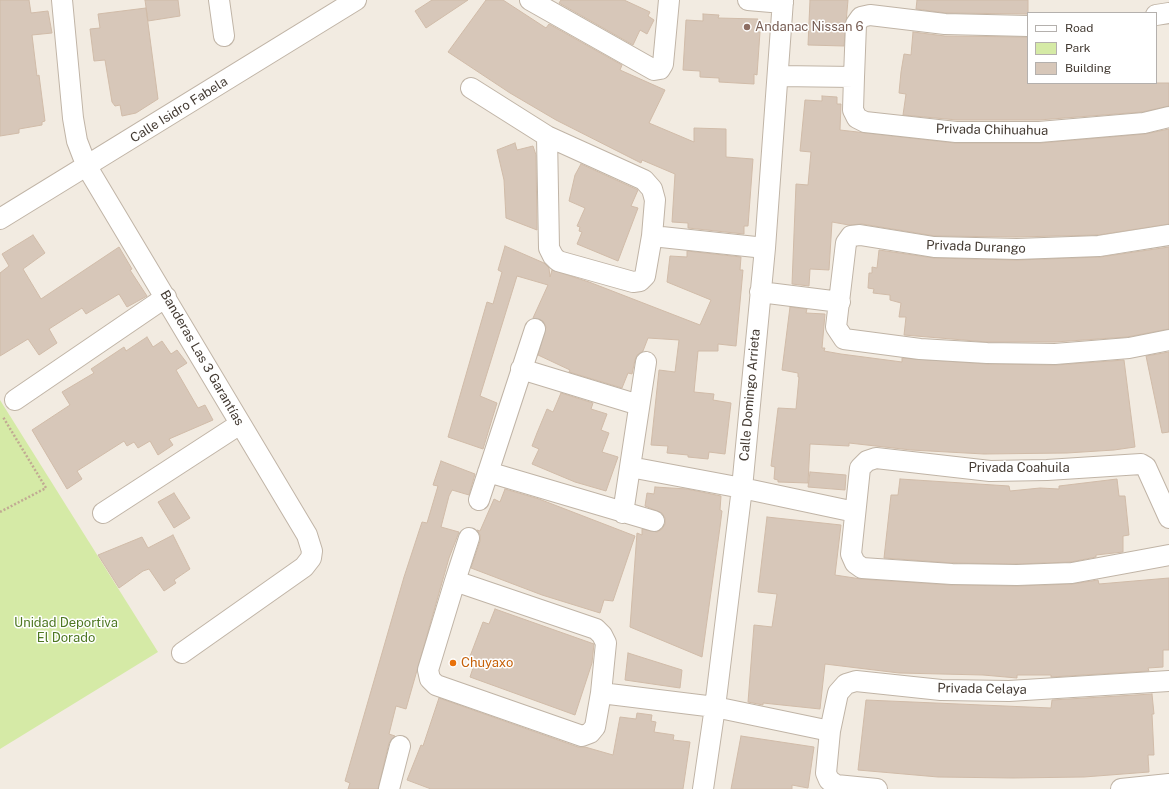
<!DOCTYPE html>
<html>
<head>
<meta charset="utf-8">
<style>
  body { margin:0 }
  #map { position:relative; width:1169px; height:789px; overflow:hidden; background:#f2ebe1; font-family:"Public Sans",sans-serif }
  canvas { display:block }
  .legend { position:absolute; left:1027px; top:12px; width:130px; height:72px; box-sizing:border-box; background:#fff; border:1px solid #b4b0ad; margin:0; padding:5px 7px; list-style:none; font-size:12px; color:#433a32 }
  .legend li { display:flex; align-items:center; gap:8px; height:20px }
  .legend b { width:20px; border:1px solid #b4b0ad }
</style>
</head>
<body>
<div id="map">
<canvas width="1169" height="789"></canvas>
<ul class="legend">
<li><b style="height:5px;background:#fff"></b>Road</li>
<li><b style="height:11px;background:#d5eaa6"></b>Park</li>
<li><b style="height:11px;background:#d7c7b9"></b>Building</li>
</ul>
</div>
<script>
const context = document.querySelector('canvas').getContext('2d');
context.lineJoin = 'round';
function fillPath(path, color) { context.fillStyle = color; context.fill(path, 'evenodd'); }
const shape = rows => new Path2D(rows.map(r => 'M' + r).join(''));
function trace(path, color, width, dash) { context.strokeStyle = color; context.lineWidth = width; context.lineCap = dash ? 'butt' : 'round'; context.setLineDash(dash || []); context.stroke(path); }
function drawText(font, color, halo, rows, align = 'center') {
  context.font = font + ' "Public Sans",sans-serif'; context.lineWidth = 3; context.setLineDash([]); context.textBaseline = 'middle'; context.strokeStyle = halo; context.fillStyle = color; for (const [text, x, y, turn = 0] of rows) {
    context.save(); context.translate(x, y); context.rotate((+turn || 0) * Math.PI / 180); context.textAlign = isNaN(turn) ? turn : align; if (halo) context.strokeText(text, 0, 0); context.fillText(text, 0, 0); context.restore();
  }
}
fillPath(shape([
  [0,400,158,652,0,749]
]), '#d5eaa6');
const building = shape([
  [0,0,29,0,31,13,48,11,52,33,32,35,37,76,39,75,45,121,42,122,42,125,19,129,19,133,0,136,0,0],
  [145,0,178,0,180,16,148,21,145,0],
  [432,0,468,0,426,28,415,11,432,0],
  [486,0,503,0,546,28,549,24,622,65,620,70,665,90,649,123,694,142,694,128,726,129,726,157,753,159,748,226,744,226,744,234,688,228,688,223,672,222,675,174,642,160,641,163,556,120,510,93,448,52,486,0],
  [561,0,624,0,650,12,648,16,654,20,647,34,640,30,633,45,559,3,561,0],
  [810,0,848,0,844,46,808,45,810,0],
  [917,0,1028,0,1028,14,946,13,916,9,917,0],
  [146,8,158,99,136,113,122,116,120,105,115,106,112,102,105,60,94,61,90,29,100,28,98,14,146,8],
  [703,14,719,15,718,18,758,19,757,32,760,32,757,75,754,74,754,84,719,82,719,78,700,77,700,71,683,70,686,20,703,21,703,14],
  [913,32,945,36,1028,37,1028,83,1169,83,1169,106,1142,112,1039,120,957,120,903,115,906,94,899,93,901,72,904,54,911,55,913,32],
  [822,96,837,97,837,104,841,104,840,130,955,143,1040,143,1145,134,1169,129,1169,224,1098,235,1017,237,935,236,862,224,849,225,832,222,829,270,810,269,809,286,792,284,796,184,808,185,811,152,800,151,805,100,822,101,822,96],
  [515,143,517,150,533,146,536,155,537,230,506,218,504,180,497,150,515,143],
  [581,164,638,190,631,206,638,208,618,261,577,244,582,232,579,231,580,227,577,226,585,208,569,201,575,175,581,164],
  [33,235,45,253,23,269,41,299,119,247,132,269,130,270,147,296,127,307,119,294,86,314,82,308,49,329,57,343,39,355,28,339,0,356,0,273,9,266,2,254,33,235],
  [505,246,544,263,549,268,550,277,552,270,589,282,700,325,711,300,667,282,670,256,687,257,687,251,741,257,740,270,743,270,736,346,718,344,718,351,698,351,694,392,714,394,713,400,731,403,725,454,709,452,708,459,688,457,688,455,667,453,668,446,651,445,659,370,675,372,679,340,648,338,643,351,637,355,635,360,632,374,628,373,622,388,569,372,570,370,538,355,546,327,543,321,533,318,548,285,517,276,480,396,497,403,483,449,448,437,487,302,493,304,502,272,498,270,505,246],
  [1169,247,1169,329,1127,337,1055,342,987,342,904,335,906,317,899,317,901,303,890,300,890,295,873,293,874,289,868,288,869,273,872,273,872,267,877,268,879,250,934,258,1017,260,1100,257,1169,247],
  [790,307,807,309,806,313,825,314,822,348,825,348,824,351,841,354,902,362,902,358,987,364,1056,365,1124,360,1135,447,1114,450,1067,453,984,454,911,450,849,443,849,446,810,444,808,483,778,482,778,480,774,479,775,467,771,466,778,408,796,409,799,377,798,377,798,373,782,370,790,307],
  [147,337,153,347,162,341,171,354,177,350,187,363,176,370,198,408,205,405,213,420,169,439,173,445,158,455,150,441,138,448,134,442,127,446,124,441,77,471,82,479,67,489,32,430,70,405,62,392,94,373,91,369,124,347,126,351,147,337],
  [1169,352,1169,432,1162,433,1146,356,1169,352],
  [561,393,593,403,591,409,607,414,601,430,609,433,602,452,618,457,606,491,575,482,532,464,539,449,532,446,537,433,547,409,553,412,561,393],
  [441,461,475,474,469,495,452,490,449,496,441,527,459,532,449,558,406,709,396,706,389,734,395,736,389,743,378,789,348,789,350,783,345,781,404,577,422,522,427,523,438,486,433,485,441,461],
  [810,472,846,475,845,490,808,487,810,472],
  [900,479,1009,486,1010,491,1040,488,1059,489,1059,486,1117,479,1119,496,1125,496,1129,535,1123,536,1123,552,1096,555,1096,557,1071,562,1017,564,952,563,884,558,891,495,898,495,900,479],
  [655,487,687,489,721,496,720,510,722,511,720,527,702,657,630,627,637,533,642,535,642,529,657,532,662,529,665,524,665,518,662,513,645,506,647,493,654,494,655,487],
  [505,489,539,499,635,536,613,601,604,600,600,613,542,595,471,568,480,541,480,535,477,530,480,531,494,499,500,502,505,489],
  [174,493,190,518,174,528,158,502,174,493],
  [767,517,841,525,835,575,861,579,951,585,1017,586,1072,584,1098,580,1099,584,1169,578,1169,650,1163,650,1163,667,1148,668,1149,671,1051,677,1051,675,1017,675,1017,678,983,675,899,673,825,664,820,709,763,703,763,705,748,702,754,625,772,627,777,594,758,592,767,517],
  [173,535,190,569,174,580,176,583,164,591,149,569,143,571,119,588,98,555,142,537,148,548,173,535],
  [495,609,594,644,592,663,575,715,470,677,475,662,469,659,483,622,489,624,495,609],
  [628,653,682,670,680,688,625,680,628,653],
  [1152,694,1154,714,1152,714,1154,755,1148,755,1149,772,1084,777,1013,778,938,777,858,770,866,700,1051,708,1052,700,1152,694],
  [439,698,578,747,585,747,613,755,620,717,636,719,637,713,652,715,651,721,656,722,654,732,674,735,673,740,690,742,683,789,431,789,407,780,421,745,423,746,439,698],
  [741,736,814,747,808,788,792,785,792,789,731,789,741,736]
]);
fillPath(building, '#d7c7b9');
trace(building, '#d0bba8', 1);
const minor = shape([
  [62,0,73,118,77,141,87,167,307,535,312,551,311,558,304,567,182,653],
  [219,0,224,36],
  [530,0,654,70,660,69,663,64,669,0],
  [748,0,783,3],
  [1156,15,1169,13],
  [1028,26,945,24,870,15,861,17,856,24,854,77,853,110,857,118,865,122,956,132,1039,132,1144,123,1169,117],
  [779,76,854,77],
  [471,88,547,136,644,180,652,189,655,200,652,236,645,276,640,281,633,282,558,261,553,256,549,248,547,136],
  [0,219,356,0],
  [1169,235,1099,246,1017,249,934,247,860,235,851,236,846,243,836,327,844,339,920,349,987,353,1055,354,1129,348,1169,340],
  [652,236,765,248],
  [760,292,840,302],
  [521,369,639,405],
  [15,400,166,297],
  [630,467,742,488,855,512],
  [488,472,654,521],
  [479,500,535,329],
  [103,513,240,424],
  [623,513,646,362],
  [1169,518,1146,467,1141,464,1047,470,990,471,876,458,867,461,860,468,851,554,855,563,862,568,952,574,1017,575,1072,573,1169,555],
  [455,581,596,629,602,635,606,643,601,693,595,727,590,733,582,736,436,685,430,679,428,670,455,581,469,538],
  [601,693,715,707,830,731],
  [389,789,400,746],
  [703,789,715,707,742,488,765,248,783,0],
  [877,789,836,785,829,780,826,773,830,731,838,693,846,684,856,681,941,690,1009,691,1169,681],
  [1121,789,1169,784]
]);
trace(minor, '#c0b4a6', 22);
trace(shape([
  [0,512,46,488,3,417]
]), '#c1aa93', 2.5, [2, 2]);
trace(minor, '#fff', 20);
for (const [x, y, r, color] of [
  [747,27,4,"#8d6e63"],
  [453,663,4,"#e8710a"]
]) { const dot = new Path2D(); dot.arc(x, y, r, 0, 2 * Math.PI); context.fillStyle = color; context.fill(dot); trace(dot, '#fff', 1.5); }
drawText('13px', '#785e54', '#fff', [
  ["Andanac Nissan 6",755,27]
], 'left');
drawText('13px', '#433a32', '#fff', [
  ["Calle Isidro Fabela",179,110,-32],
  ["Privada Chihuahua",992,130,1],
  ["Privada Durango",976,247,2],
  ["Banderas Las 3 Garantías",202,358,60],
  ["Calle Domingo Arrieta",750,395,-85],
  ["Privada Coahuila",1019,468],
  ["Privada Celaya",982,689,1]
]);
drawText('13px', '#4e7822', '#fff', [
  ["Unidad Deportiva",66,623],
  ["El Dorado",66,638]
]);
drawText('13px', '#c56008', '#fff', [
  ["Chuyaxo",461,663]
], 'left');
</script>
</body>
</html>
